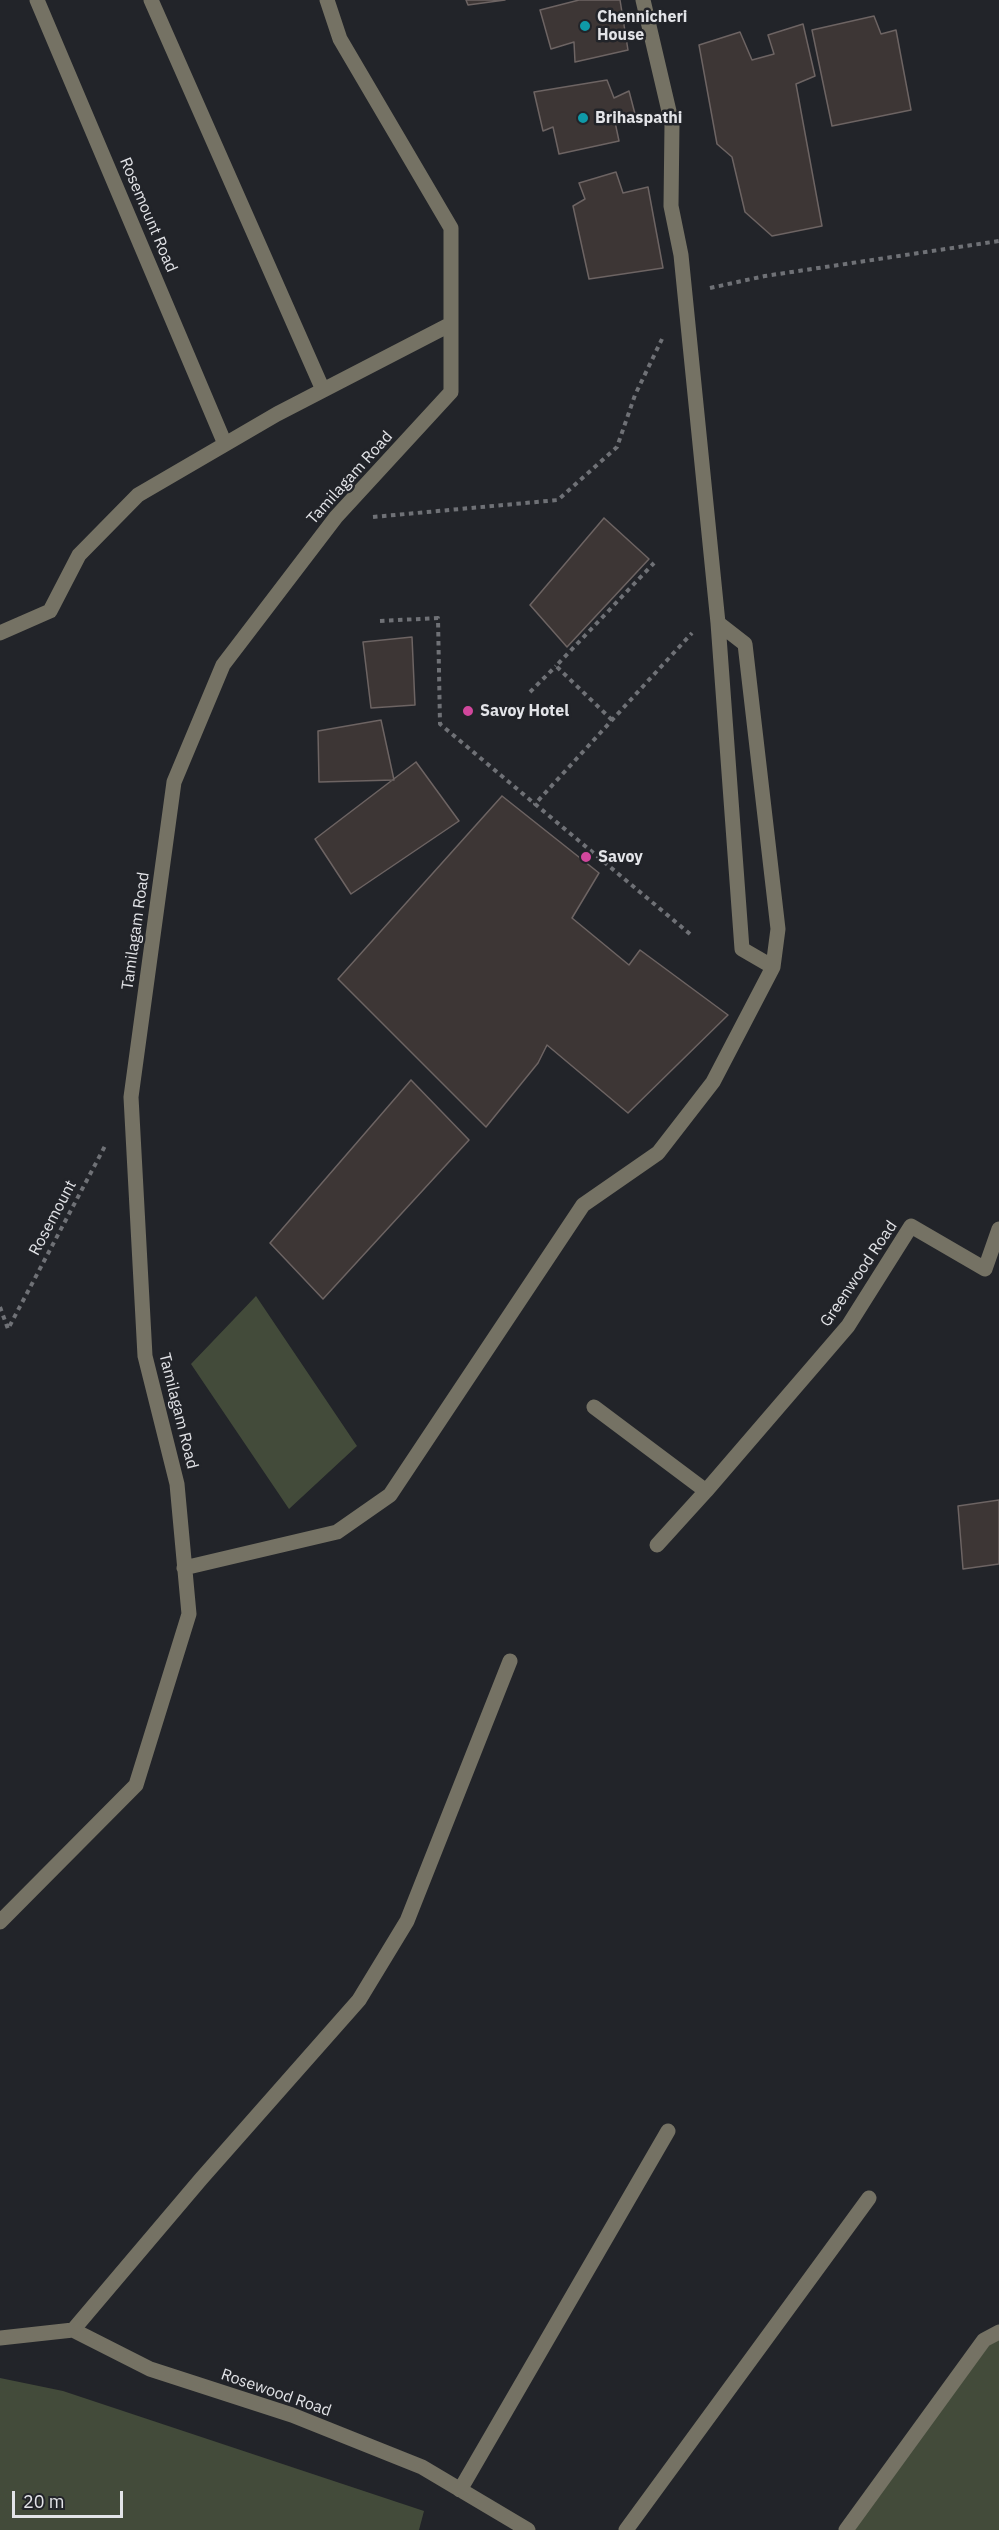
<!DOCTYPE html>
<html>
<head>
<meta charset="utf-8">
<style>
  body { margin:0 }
  #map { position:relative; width:999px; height:2530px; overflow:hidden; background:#222429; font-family:"IBM Plex Sans",sans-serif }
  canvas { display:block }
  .scale { position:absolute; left:12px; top:2491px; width:111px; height:27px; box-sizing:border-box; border:3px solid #e3e4e8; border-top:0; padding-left:8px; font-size:18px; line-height:21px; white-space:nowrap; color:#e3e4e8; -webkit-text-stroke:4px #222429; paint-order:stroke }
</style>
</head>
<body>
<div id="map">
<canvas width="999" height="2530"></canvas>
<div class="scale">20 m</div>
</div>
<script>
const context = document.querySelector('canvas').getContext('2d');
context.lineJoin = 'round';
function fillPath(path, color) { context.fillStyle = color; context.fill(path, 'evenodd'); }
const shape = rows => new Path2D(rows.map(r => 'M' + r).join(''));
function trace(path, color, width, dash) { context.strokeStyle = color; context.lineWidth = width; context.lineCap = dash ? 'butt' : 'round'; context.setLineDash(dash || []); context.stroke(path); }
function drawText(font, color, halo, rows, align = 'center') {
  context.font = font + ' "IBM Plex Sans",sans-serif'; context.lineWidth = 5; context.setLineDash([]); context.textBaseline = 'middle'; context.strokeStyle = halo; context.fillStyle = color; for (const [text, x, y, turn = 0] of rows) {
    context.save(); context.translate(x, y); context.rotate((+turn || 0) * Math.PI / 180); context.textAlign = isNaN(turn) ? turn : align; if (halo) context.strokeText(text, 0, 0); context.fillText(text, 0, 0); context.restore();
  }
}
fillPath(shape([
  [256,1296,357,1446,289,1509,191,1364],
  [999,2332,999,2530,846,2530],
  [0,2378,63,2391,424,2511,419,2530,0,2530]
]), '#434b3a');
const building = shape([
  [466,0,505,0,468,5,466,0],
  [579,0,620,0,628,50,575,62,574,42,551,49,540,10,579,0],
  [874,16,881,34,896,30,911,110,832,126,812,30,874,16],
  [803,24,815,76,796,84,822,226,772,236,745,212,732,157,717,144,699,45,740,32,752,60,774,54,768,35,803,24],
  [607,80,614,98,629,91,635,114,615,122,619,141,559,154,553,127,543,131,534,92,607,80],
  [616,172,623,193,648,187,663,268,589,279,573,206,585,199,579,183,616,172],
  [604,518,649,559,567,647,530,605,604,518],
  [412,637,415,705,371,708,363,642,412,637],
  [381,720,394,780,319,782,318,731,381,720],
  [416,762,459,821,351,894,315,839,416,762],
  [502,796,599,873,572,918,629,965,640,950,728,1015,628,1113,547,1045,538,1063,486,1127,338,979,502,796],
  [411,1080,469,1140,323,1299,270,1243,411,1080],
  [999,1500,999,1564,963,1569,958,1506,999,1500]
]);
fillPath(building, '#3d3635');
trace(building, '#6d6463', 1.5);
trace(shape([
  [710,288,765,276,999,241],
  [373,517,558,500,617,447,635,395,662,339],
  [380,621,438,618,440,724,535,804],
  [530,692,556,666],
  [612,720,556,666,654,563],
  [690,934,535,804,692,633],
  [0,1307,8,1329,105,1146]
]), '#6f7176', 4, [4.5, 4.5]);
trace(shape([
  [37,0,225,444],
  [151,0,323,390],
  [718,623,742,949,773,967],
  [0,633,50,611,79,555,138,495,277,414,451,324],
  [594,1407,706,1491,848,1326,911,1226,985,1269,999,1229],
  [657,1545,706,1491],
  [184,1568,337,1532,390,1495,583,1205,658,1153,713,1082,773,967,778,929,745,644,718,623,681,255,671,206,672,124,643,0],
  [0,1922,136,1785,189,1614,177,1484,145,1356,131,1097,174,782,223,665,336,517,451,392,451,228,340,39,327,0],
  [73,2330,201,2179,359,2000,407,1921,510,1661],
  [0,2338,73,2330,150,2369,292,2415,422,2467,528,2530],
  [460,2490,668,2131],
  [626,2530,869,2198],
  [846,2530,984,2340,999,2332]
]), '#757264', 15);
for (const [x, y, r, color] of [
  [585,26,6,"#0f9aa8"],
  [583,118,6,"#0f9aa8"],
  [468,711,6,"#d1479c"],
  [586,857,6,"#d1479c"]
]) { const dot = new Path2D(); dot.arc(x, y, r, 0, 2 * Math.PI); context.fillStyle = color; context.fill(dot); trace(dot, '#222429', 2); }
drawText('bold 16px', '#e3e4e8', '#222429', [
  ["Chennicheri",597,17],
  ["House",597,35],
  ["Brihaspathi",595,118],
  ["Savoy Hotel",480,711],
  ["Savoy",598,857]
], 'left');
drawText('16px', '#e3e4e8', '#222429', [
  ["Rosemount Road",148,215,67],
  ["Tamilagam Road",350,478,-48],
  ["Tamilagam Road",136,931,-82],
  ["Rosemount",53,1218,-62],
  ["Greenwood Road",859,1274,-56],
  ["Tamilagam Road",178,1411,76],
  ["Rosewood Road",276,2393,19]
]);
</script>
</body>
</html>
